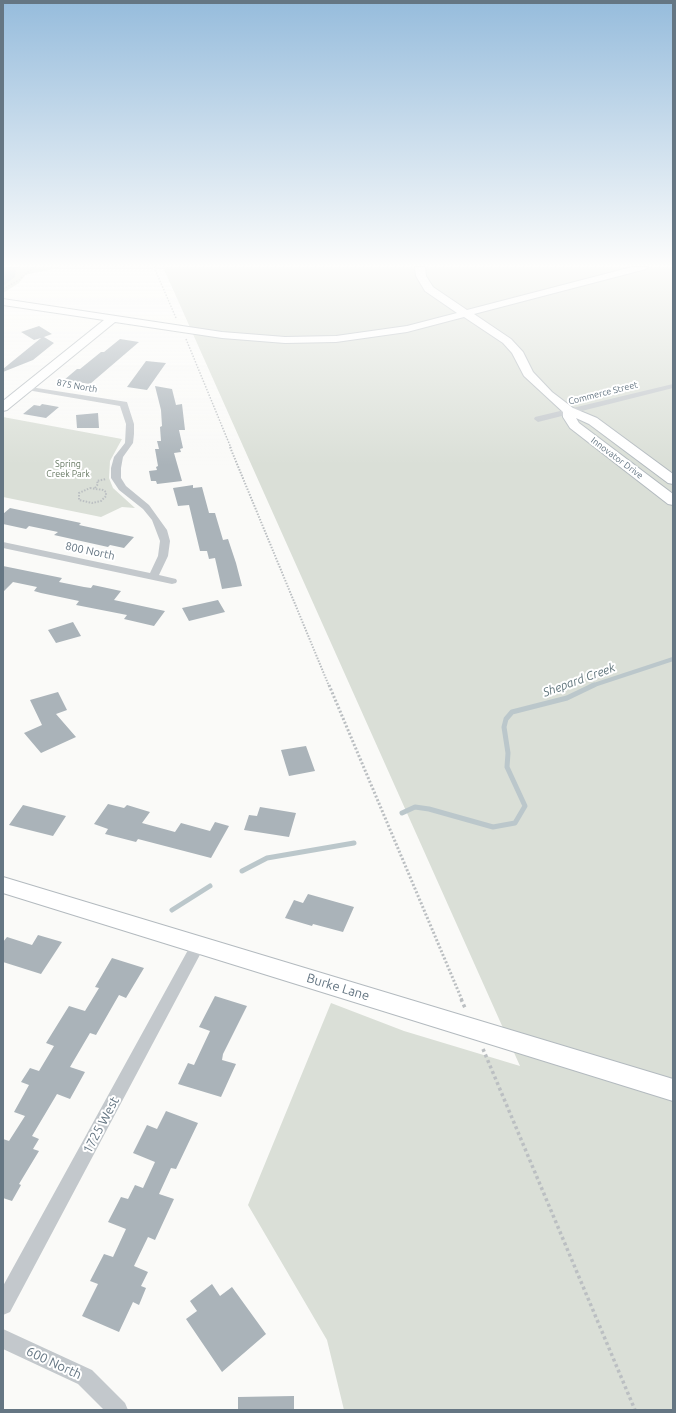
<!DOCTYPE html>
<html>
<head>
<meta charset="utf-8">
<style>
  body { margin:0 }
  #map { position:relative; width:676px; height:1413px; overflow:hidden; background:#fafaf8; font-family:Ubuntu,sans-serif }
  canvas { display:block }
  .frame { position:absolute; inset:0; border:4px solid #657683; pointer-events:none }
</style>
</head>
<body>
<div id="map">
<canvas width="676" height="1413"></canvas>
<div class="frame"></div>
</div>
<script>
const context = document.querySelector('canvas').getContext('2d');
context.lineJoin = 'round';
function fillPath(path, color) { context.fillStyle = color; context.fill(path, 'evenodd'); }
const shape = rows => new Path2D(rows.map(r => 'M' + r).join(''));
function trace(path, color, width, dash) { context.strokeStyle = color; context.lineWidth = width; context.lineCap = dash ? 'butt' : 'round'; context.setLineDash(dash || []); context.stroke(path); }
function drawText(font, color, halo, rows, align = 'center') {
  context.font = font + ' Ubuntu,sans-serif'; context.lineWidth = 4; context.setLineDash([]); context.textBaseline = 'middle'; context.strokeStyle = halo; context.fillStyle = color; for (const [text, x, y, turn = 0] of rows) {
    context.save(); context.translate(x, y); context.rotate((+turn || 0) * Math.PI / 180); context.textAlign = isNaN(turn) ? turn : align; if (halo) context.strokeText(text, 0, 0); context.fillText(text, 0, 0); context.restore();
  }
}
fillPath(shape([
  [3,267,60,267,25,275,19,283,3,293],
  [163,267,673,267,673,1410,344,1410,327,1340,248,1205,331,1003,404,1031,520,1066],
  [3,417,122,439,110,461,109,478,113,488,135,508,122,507,101,517,3,497]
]), '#dadfd7');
fillPath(shape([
  [3,267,21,267,16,268,15,277,3,286]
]), '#bbc7cb');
trace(shape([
  [591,686,673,659]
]), '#bbc7cb', 4);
trace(shape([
  [402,813,415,807,429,809,493,827,515,823,525,806,507,767,508,753,504,727,506,719,512,712,567,698,594,685],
  [242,871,267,858,354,843],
  [172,910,210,886]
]), '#bbc7cb', 5);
fillPath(shape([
  [39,326,52,334,44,337,54,343,33,360,3,372,3,369,41,338,34,340,21,332],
  [120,339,139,342,90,384,64,380,77,369,80,369,101,352,104,352],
  [146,361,166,363,147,390,127,387],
  [155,386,172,389,176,405,182,404,185,430,179,430,183,448,180,449,181,452,174,453,182,481,157,484,156,481,151,481,149,471,157,470,156,467,158,466,155,449,159,449,157,441,161,441,160,427,162,426,161,410],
  [42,404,59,407,46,418,23,414,34,405,40,406],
  [98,413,99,428,77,428,76,415],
  [193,485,193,488,202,487,209,513,215,513,223,540,228,539,236,563,242,586,222,589,215,558,209,559,207,551,200,551,189,505,178,506,173,488],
  [10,508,81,523,79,525,134,537,124,548,110,545,108,547,54,535,58,532,29,526,26,529,3,524,3,514],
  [3,566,62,578,59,582,84,587,91,588,93,585,121,591,114,600,165,611,154,626,124,619,127,615,76,605,79,601,41,593,34,591,37,587,13,582,3,592],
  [218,600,225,612,189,621,182,608],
  [73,622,81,636,56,643,48,630],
  [58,692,67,710,56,714,76,737,41,753,24,733,42,725,30,700],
  [306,746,315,771,289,776,281,750],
  [108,804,124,808,127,805,150,812,142,823,175,832,181,823,210,831,215,822,229,826,211,858,138,839,136,842,105,834,108,829,94,824],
  [23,805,66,816,53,836,9,825],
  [260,807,296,813,289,837,244,830,249,815,257,816],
  [308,894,354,907,343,932,313,924,312,926,285,918,294,900,303,903],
  [38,935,62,942,41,974,3,962,3,942,7,937,32,945],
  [112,958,144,968,126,998,119,995,96,1035,90,1033,70,1067,85,1072,70,1099,57,1094,32,1136,39,1139,33,1149,39,1151,19,1184,21,1185,12,1201,3,1198,3,1139,9,1141,25,1116,14,1112,29,1085,21,1082,30,1068,39,1071,54,1046,46,1043,69,1006,85,1011,99,988,95,987],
  [215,996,247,1006,223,1054,222,1060,236,1064,221,1097,178,1084,188,1063,194,1065,210,1031,199,1027],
  [166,1111,198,1123,176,1169,171,1168,159,1194,174,1199,155,1240,148,1237,134,1266,148,1272,141,1286,146,1288,139,1305,133,1302,119,1332,82,1316,98,1284,90,1281,104,1254,113,1257,126,1229,108,1222,121,1197,128,1199,135,1185,143,1188,155,1162,133,1153,147,1125,157,1129],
  [212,1284,220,1296,232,1287,266,1334,222,1372,186,1319,197,1311,190,1301],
  [294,1396,294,1410,238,1410,238,1397]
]), '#aab3b9');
const secondary = shape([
  [415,267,425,267,426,276,433,287,467,310,632,267,648,267,646,269,474,314,511,339,523,352,533,372,552,392,573,408,597,418,673,474,673,484,668,483,589,424,576,418,579,423,673,494,673,505,668,504,570,428,563,417,563,412,524,376,512,353,503,343,464,317,407,332,336,342,285,343,222,338,115,322,7,410,3,411,3,401,104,320,3,305,3,299,222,332,285,337,336,336,407,326,457,313,425,291,416,276,415,267],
  [3,877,673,1079,673,1101,3,893,3,877]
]);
trace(secondary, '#b3babf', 2);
trace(shape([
  [154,267,176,318],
  [3,289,19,280,34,267],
  [186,339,231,448]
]), '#bbbfc2', 1.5, [1.5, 1.5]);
trace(shape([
  [230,447,329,686],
  [90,488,103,490,106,492,106,496,101,501,92,503,79,500,79,493,90,488],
  [95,488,98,484,97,481,106,479]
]), '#bbbfc2', 2, [1.5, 1.5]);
trace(shape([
  [329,685,462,1000]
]), '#bbbfc2', 3, [2, 2]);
trace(shape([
  [461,999,466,1010],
  [483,1049,635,1410]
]), '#bbbfc2', 3.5, [3, 3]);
fillPath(shape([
  [673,384,673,388,538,422,534,419,535,417,673,384],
  [24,386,127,402,134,424,134,434,133,443,123,457,121,468,121,478,126,486,149,505,167,530,170,541,168,556,159,575,176,579,177,581,176,583,172,584,3,548,3,542,150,573,158,556,160,541,152,520,143,509,119,490,111,478,111,468,114,457,125,443,126,424,120,406,27,390,24,390,24,386],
  [198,939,203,941,205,945,203,949,10,1312,3,1315,3,1286,193,941,198,939],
  [3,1329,92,1370,125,1403,128,1410,104,1410,78,1384,3,1349,3,1329]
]), '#c3c8cc');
fillPath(secondary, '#fff');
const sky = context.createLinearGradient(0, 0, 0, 465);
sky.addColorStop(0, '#96bcdc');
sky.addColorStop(0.57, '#fdfdfc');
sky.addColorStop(1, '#fdfdfc00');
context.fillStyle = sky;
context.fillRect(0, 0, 676, 465);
drawText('9px', '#657683', '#fff', [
  ["875 North",77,386,10],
  ["Commerce Street",603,393,-14],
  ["Innovator Drive",617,458,37]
]);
drawText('9px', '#687a64', '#fff', [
  ["Spring",68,464],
  ["Creek Park",68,474]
]);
drawText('11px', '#657683', '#fff', [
  ["800 North",90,551,12]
]);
drawText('italic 12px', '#60757c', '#fff', [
  ["Shepard Creek",579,680,-20]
]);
drawText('13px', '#657683', '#fff', [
  ["Burke Lane",338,987,17],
  ["1725 West",101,1125,-62],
  ["600 North",54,1363,25]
]);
</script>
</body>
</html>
